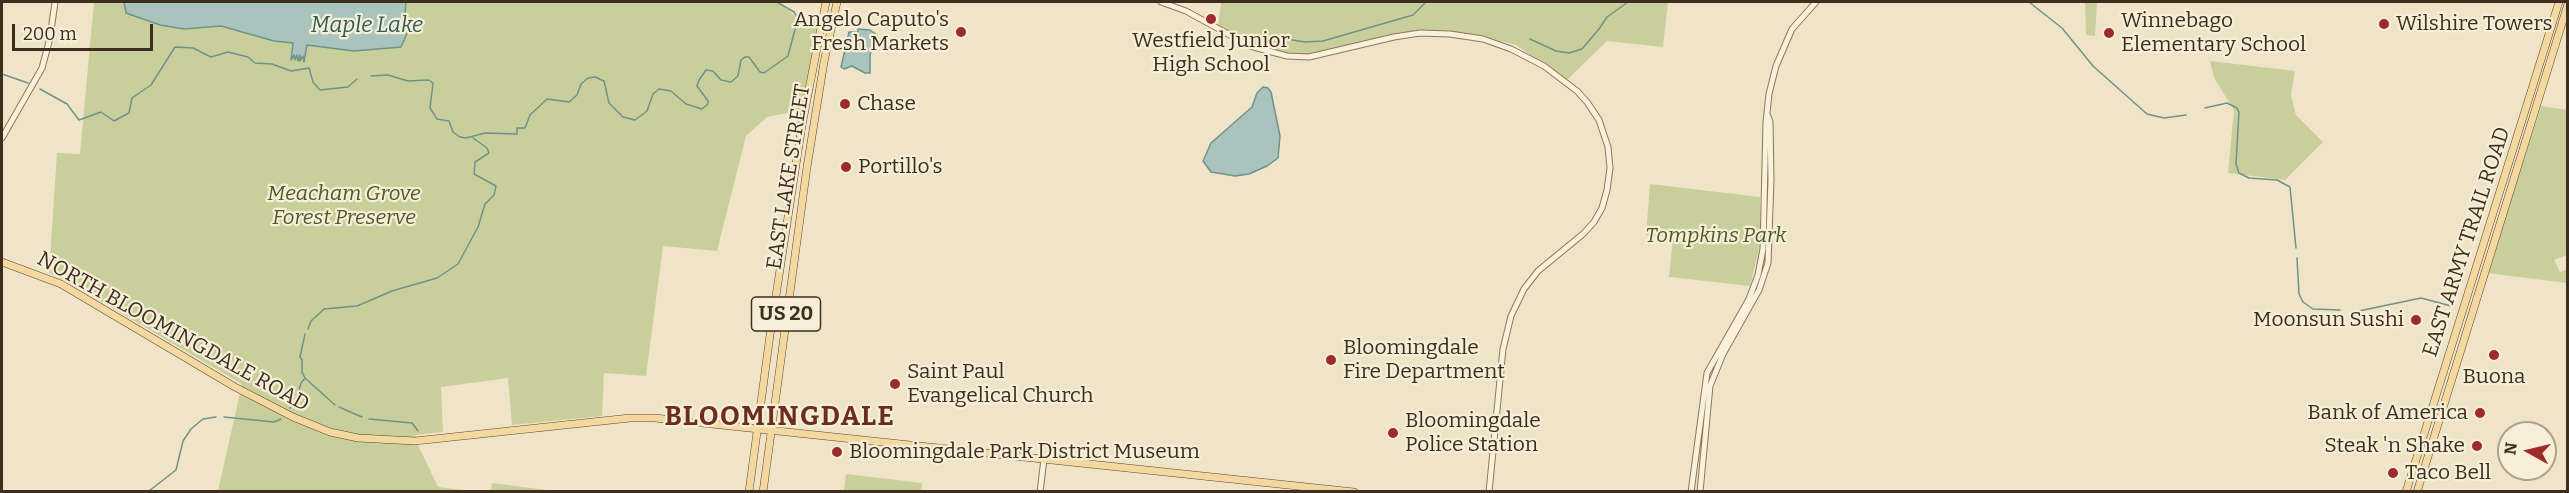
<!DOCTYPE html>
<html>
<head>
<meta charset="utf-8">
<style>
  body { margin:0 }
  #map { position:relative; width:2569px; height:493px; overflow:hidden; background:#f0e4c8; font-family:Bitter,serif }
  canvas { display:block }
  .frame { position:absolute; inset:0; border:3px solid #3d2e20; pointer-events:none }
  .north { position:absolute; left:2497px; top:421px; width:60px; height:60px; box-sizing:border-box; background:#f7eed8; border:2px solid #ada18e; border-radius:50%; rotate:278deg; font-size:16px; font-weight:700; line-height:24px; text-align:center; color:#3d2e20 }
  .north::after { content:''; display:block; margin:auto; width:21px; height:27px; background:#9e2a2b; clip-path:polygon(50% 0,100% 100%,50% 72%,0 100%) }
  .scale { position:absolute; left:12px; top:24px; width:141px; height:27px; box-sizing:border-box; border:3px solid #3d2e20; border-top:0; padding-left:8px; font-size:18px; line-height:21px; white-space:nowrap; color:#3d2e20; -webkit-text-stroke:4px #f7eed8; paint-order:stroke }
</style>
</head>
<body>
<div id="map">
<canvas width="2569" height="493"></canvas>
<div class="frame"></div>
<div class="north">N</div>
<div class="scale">200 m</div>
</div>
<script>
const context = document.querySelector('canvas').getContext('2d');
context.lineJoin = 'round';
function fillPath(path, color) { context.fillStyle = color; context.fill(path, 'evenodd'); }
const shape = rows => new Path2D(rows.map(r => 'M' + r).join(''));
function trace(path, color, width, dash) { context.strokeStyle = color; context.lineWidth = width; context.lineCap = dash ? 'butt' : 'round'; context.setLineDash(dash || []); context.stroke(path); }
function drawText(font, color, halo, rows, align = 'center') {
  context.font = font + ' Bitter,serif'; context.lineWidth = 4.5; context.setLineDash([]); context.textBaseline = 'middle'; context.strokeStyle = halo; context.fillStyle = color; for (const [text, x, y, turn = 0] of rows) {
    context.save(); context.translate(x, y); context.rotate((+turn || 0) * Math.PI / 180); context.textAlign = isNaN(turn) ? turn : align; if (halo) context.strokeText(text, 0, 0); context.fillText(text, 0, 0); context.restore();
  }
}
fillPath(shape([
  [94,2,778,2,798,18,821,24,803,110,767,117,746,136,717,251,663,246,646,376,604,373,602,416,512,425,508,378,441,387,443,432,416,435,418,445,438,487,470,491,218,491,242,384,68,282,49,273,57,153,80,154],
  [1221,2,1668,2,1663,47,1607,41,1567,80,1516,45,1466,33,1423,31,1308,56,1275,53,1259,48,1218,26],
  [2085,2,2097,3,2095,36,2086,35],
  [2210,61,2295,71,2291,95,2296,115,2323,142,2285,180,2228,173,2234,110,2214,78],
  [2541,106,2567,110,2567,255,2554,260,2560,272,2567,269,2567,283,2487,273],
  [1650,184,1760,197,1760,244,1750,286,1669,277,1673,239,1646,235],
  [846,474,922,483,921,491,844,491],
  [492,483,554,491,491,491]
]), '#c9cf9b');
const water = shape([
  [124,2,406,2,405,14,409,29,401,47,354,51,307,45,304,62,303,56,300,61,300,55,298,61,297,55,295,60,294,55,291,60,293,43,274,41,221,26,184,29,160,25,126,13,124,2],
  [858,29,870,30,877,35,870,55,870,73,865,73,852,66,844,69,841,67,849,32,858,32,858,29],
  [1263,87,1268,88,1271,92,1274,107,1280,136,1278,158,1267,166,1249,174,1235,176,1211,172,1203,161,1211,143,1252,107,1257,93,1263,87]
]);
fillPath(water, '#a9c4bc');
trace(water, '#6f938a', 1.5);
trace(shape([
  [2029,2,2062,28,2093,66,2147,114,2164,118,2186,115],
  [1274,37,1305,42,1323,41,1413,15,1426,2],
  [1530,39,1556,51,1569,53,1582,49,1599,29,1607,17,1628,2],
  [2,74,28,83],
  [371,76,388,75,408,81,429,80,433,83,430,108,437,119,449,121,453,132,460,137,466,138,485,133,517,134,517,128,525,128,530,115,547,99,569,102,577,95,581,84,588,78,595,77,604,81,609,103,623,117,635,120,647,111,653,94,659,89,671,91,686,104,702,109,708,104,708,101,697,86,699,80,706,70,713,71,721,80,731,82,738,76,741,60,745,57,749,57,760,72,764,73,788,56,798,18,794,12,777,2],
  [40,89,67,104,79,120,101,112,114,121,129,113,132,98,151,85,175,47,193,48,211,57,228,52,248,57,255,63,272,64,291,71,309,68,313,82,320,90,348,87,357,79],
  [2205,108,2227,103,2237,108,2239,112,2236,164,2239,173,2249,178,2277,180,2290,187,2296,248],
  [2297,258,2299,294,2303,302,2313,309,2340,310],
  [2359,311,2421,298,2451,306],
  [308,329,311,321,324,309,357,306,392,291,437,278,458,264,478,227,485,204,494,195,496,186,474,174,475,162,489,153,487,148,473,138],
  [305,334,300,357,302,360,302,372,305,378,335,405],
  [339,407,362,417],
  [290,408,297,398,301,383,305,378],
  [224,417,274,422,281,419],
  [369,419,412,423,418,431],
  [149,491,176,470,183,441,191,429,203,419,216,417]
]), '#6f938a', 1.5);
const minor = shape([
  [1161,2,1186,11,1250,46,1287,56,1309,57,1394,37,1420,33,1450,34,1483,39,1511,49,1544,66,1577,91,1587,102,1599,120,1608,147,1610,168,1607,190,1602,208,1594,222,1583,234,1538,271,1524,289,1511,316,1503,349,1489,492],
  [2,138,42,68,50,38,55,2],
  [1040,492,1044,459],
  [1691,492,1707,373,1749,299,1758,275,1763,249,1766,122,1769,94,1776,66,1792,29,1816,2],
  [1700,492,1710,386,1723,354,1759,290,1768,263,1771,180,1770,122,1768,116]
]);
const major = shape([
  [2,262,61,284,235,387,293,417,330,432,358,438,415,441,630,418,655,418,1354,492],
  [749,492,770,335,802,125,826,2],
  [763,492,807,167,824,62,837,2],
  [2406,492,2559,2],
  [2417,492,2568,4]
]);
trace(minor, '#8d765c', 7);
trace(major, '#5b4430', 8);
trace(minor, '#faf1dc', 5);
trace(major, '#f3d9a0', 7);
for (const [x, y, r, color] of [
  [1211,19,6,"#9e2a2b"],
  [2384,24,6,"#9e2a2b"],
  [961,32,6,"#9e2a2b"],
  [2109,33,6,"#9e2a2b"],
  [845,104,6,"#9e2a2b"],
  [846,167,6,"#9e2a2b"],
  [2416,320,6,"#9e2a2b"],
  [2494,355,6,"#9e2a2b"],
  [1331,360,6,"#9e2a2b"],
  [895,384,6,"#9e2a2b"],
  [2480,413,6,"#9e2a2b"],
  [1393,433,6,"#9e2a2b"],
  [2477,446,6,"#9e2a2b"],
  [837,452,6,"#9e2a2b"],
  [2393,473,6,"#9e2a2b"]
]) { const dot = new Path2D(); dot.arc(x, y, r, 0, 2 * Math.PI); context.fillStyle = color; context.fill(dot); trace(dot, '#f7eed8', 2); }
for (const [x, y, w] of [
  [786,314,69]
]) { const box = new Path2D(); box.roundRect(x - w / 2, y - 17, w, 34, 4.5); context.fillStyle = '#f7eed8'; context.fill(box); trace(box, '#3d2e20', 1.5); }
drawText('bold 20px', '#3d2e20', null, [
  ["US 20",786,314]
]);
drawText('21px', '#3d2e20', '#f7eed8', [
  ["Angelo Caputo's",949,20,"right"],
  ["Fresh Markets",949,44,"right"],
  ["Winnebago",2121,21],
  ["Elementary School",2121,45],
  ["Wilshire Towers",2396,24],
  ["Westfield Junior",1211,41,"center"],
  ["High School",1211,65,"center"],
  ["Chase",857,104],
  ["Portillo's",858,167],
  ["Moonsun Sushi",2404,320,"right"],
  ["Bloomingdale",1343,348],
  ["Fire Department",1343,372],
  ["Saint Paul",907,372],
  ["Evangelical Church",907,396],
  ["Buona",2494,377,"center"],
  ["Bank of America",2468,413,"right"],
  ["Bloomingdale",1405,421],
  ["Police Station",1405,445],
  ["Steak 'n Shake",2465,446,"right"],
  ["Bloomingdale Park District Museum",849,452],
  ["Taco Bell",2405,473]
], 'left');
drawText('21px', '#3d2e20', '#f7eed8', [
  ["EAST LAKE STREET",789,177,-81],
  ["EAST ARMY TRAIL ROAD",2467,242,-72],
  ["NORTH BLOOMINGDALE ROAD",173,332,29]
]);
drawText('italic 21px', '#4d5a26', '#f7eed8', [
  ["Meacham Grove",344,194],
  ["Forest Preserve",344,218],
  ["Tompkins Park",1716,236]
]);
drawText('italic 22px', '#2f5d5a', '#f7eed8', [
  ["Maple Lake",367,26]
]);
context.letterSpacing = '1.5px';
drawText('bold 27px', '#6b2e1e', '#f7eed8', [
  ["BLOOMINGDALE",780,417]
]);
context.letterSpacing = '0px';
</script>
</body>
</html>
